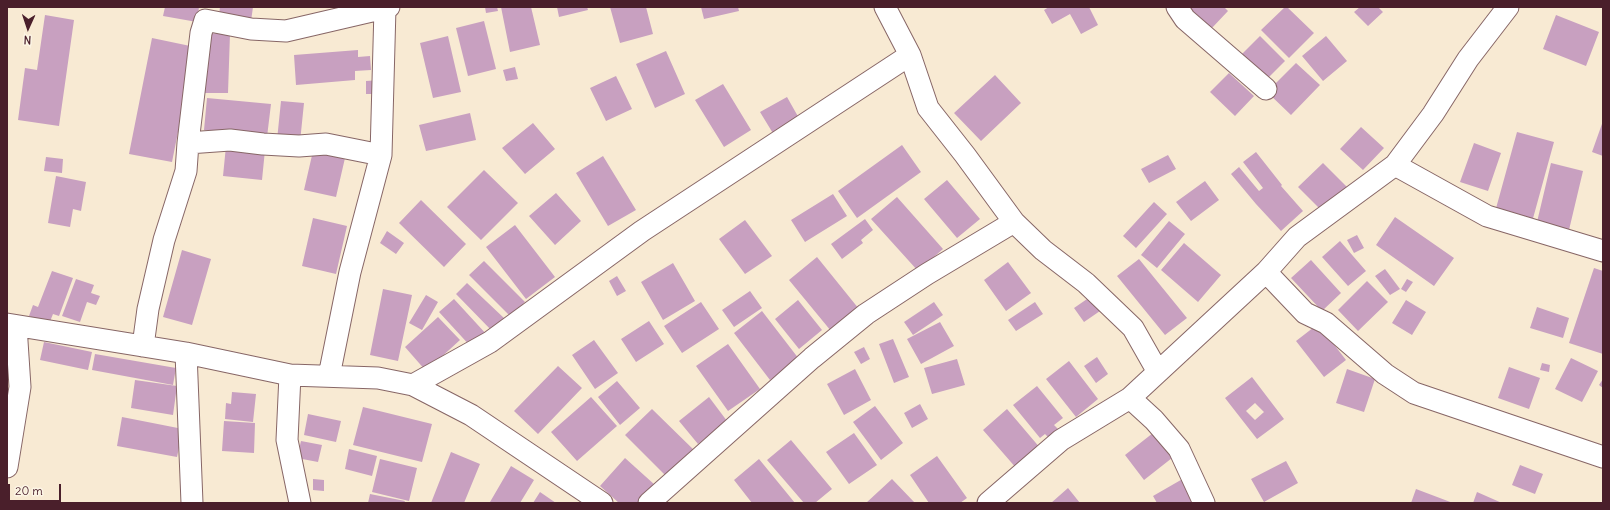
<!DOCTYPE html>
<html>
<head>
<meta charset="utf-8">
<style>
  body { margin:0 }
  #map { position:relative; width:1610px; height:510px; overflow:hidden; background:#f8ead3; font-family:Delius,sans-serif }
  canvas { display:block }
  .frame { position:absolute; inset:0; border:8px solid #4a1f2b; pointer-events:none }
  .north { position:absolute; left:8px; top:8px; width:40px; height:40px; -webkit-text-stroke:3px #fcf5e5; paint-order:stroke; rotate:183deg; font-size:11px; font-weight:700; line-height:16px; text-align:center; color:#4a1f2b }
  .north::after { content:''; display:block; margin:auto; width:14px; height:18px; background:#4a1f2b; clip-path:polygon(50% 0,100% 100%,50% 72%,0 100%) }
  .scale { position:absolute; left:8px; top:484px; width:53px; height:18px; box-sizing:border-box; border:2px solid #4a1f2b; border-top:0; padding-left:5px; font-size:12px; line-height:14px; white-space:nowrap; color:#4a1f2b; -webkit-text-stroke:3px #fcf5e5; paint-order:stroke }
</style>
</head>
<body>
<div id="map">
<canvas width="1610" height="510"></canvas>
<div class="frame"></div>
<div class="north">N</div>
<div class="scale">20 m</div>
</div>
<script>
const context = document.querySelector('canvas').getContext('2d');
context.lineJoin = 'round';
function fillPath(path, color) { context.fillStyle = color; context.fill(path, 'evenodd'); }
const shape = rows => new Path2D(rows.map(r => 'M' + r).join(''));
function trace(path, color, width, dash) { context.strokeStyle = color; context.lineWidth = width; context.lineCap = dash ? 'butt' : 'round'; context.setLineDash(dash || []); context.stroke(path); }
fillPath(shape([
  [165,7,199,7,197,22,163,16],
  [220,7,253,7,251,21,219,15],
  [485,7,497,7,498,11,486,13],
  [501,7,531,7,540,45,510,52],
  [557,7,587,7,588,10,559,17],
  [610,7,646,7,653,34,620,43],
  [701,7,738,7,739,11,704,19],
  [1049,7,1089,7,1098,25,1081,34,1070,14,1052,24,1044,10],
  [1192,7,1224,7,1228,11,1211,29,1190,9],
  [1285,7,1287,7,1314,33,1289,58,1261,30],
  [1360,7,1378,7,1383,12,1368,26,1354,12],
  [45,15,74,20,59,126,18,120,25,68,37,70],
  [1556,15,1599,32,1586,66,1543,49],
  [484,21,496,69,468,76,456,28],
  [205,33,230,34,228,93,203,93],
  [448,36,461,92,433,98,420,43],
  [1260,36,1285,61,1267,79,1242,54],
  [1326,36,1347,61,1323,81,1302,56],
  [152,38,195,47,172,162,129,154],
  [358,50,358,57,370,56,371,70,355,71,355,80,296,85,294,55],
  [666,51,685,94,655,108,636,64],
  [1296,63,1320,85,1291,115,1267,92],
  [515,67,518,79,506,81,503,70],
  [1229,73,1254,96,1235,116,1210,92],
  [995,75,1021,103,981,141,954,113],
  [616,76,632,109,606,121,590,88],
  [381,80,381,94,366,94,366,81],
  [723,84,751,130,724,147,695,100],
  [787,97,800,120,774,135,760,112],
  [207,98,271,104,267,137,204,130],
  [281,101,304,103,300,142,277,140],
  [470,113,476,140,426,151,419,125],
  [1603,121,1603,156,1592,152],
  [533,123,555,149,525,174,502,148],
  [1361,127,1384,148,1363,170,1340,149],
  [1517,132,1554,142,1532,222,1495,212],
  [1474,143,1501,153,1488,191,1460,182],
  [902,145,921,172,857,218,838,191],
  [226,146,265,150,262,180,223,176],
  [313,151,345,158,336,197,304,190],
  [1256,152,1282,185,1281,186,1303,211,1281,231,1256,204,1231,174,1239,167,1259,191,1263,188,1243,162],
  [1168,155,1176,169,1149,183,1141,169],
  [603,156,636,210,608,226,576,173],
  [46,157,63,159,62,173,44,171],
  [1323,163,1348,188,1323,212,1298,187],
  [1551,163,1583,171,1569,230,1537,222],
  [484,170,518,203,481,240,447,207],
  [56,176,86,182,81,211,73,209,70,227,48,223],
  [947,180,980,219,957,238,924,199],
  [1205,181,1219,200,1191,221,1176,202],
  [556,193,581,221,555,245,529,216],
  [833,194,847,216,805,242,791,220],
  [897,197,943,249,918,271,871,219],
  [421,200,466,244,444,267,399,223],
  [1154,202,1167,214,1136,248,1123,236],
  [1395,217,1454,258,1434,286,1376,245],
  [313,218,347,226,336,274,302,266],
  [865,219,873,230,861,240,863,243,842,259,831,244],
  [745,220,772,256,745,274,719,239],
  [1169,221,1185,234,1157,268,1141,255],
  [515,225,555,277,526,299,486,247],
  [387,231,404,243,396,254,380,243],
  [1357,235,1364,248,1354,253,1347,240],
  [1340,241,1366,271,1348,286,1322,257],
  [1184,243,1221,275,1198,302,1161,270],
  [182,250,211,259,192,325,163,317],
  [817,257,859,309,831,331,789,280],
  [1139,259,1187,318,1165,335,1117,276],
  [1311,260,1341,293,1322,311,1291,278],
  [484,261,525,302,510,316,469,275],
  [1008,262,1031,293,1006,311,984,280],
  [673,263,695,301,663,320,641,282],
  [1594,268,1603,271,1603,354,1569,343],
  [1385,269,1400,289,1390,295,1375,276],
  [52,271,73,278,59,316,53,314,49,324,29,316,33,305,38,307],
  [617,276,626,291,617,296,609,281],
  [76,279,94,285,91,293,100,296,96,305,87,302,80,322,62,316],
  [1407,279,1413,282,1406,292,1401,289],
  [1367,281,1388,302,1358,331,1338,310],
  [467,283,505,319,493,332,456,294],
  [383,289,412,295,398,361,370,355],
  [750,291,762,308,734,327,722,310],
  [426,295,438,302,422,330,409,323],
  [1090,297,1100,311,1084,322,1074,308],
  [454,299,488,336,473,349,439,312],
  [798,300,822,330,799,349,775,319],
  [1406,300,1426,312,1412,335,1392,323],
  [701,302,719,329,682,353,664,326],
  [934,302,943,315,913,335,904,322],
  [1035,302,1043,314,1016,331,1008,320],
  [1537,307,1569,318,1563,338,1530,328],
  [762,311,799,359,770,380,734,333],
  [438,317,460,340,426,371,405,347],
  [649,321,664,344,636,362,621,339],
  [940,322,954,346,921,364,907,339],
  [1318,324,1346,360,1324,377,1296,341],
  [893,339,909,377,894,383,879,344],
  [594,340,618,373,595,389,572,355],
  [44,342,92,352,88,370,40,360],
  [728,344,760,389,728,411,696,366],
  [864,347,870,359,861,364,854,352],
  [95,354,176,368,173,385,92,370],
  [1097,357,1108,374,1096,383,1084,366],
  [1571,358,1598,371,1582,402,1555,389],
  [957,359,965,385,932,394,924,368],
  [1069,361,1098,399,1076,417,1046,379],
  [1542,363,1550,365,1549,372,1540,370],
  [558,366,582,388,538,434,514,411],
  [1509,367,1540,378,1529,409,1498,398],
  [855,369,871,400,844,415,827,384],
  [1347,369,1375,379,1364,412,1336,403],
  [1252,377,1284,419,1257,439,1225,398],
  [1255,403,1264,412,1255,420,1246,411],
  [1603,379,1603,388,1599,385],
  [135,380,177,386,173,415,131,408],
  [617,381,640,408,620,425,598,397],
  [1037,386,1063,418,1054,425,1058,429,1048,437,1045,434,1040,438,1013,405],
  [232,392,256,394,253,422,225,419,226,403,231,404],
  [591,397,617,426,577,461,551,432],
  [709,397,727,421,698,444,679,421],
  [920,404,928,419,912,428,904,413],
  [875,406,903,443,881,460,853,422],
  [363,407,432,424,422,462,353,445],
  [652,409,697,453,670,480,625,435],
  [1007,409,1041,449,1017,469,983,430],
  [308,414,341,421,336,442,304,435],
  [122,417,183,429,177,457,117,446],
  [224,421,255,423,254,453,222,451],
  [854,433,877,465,849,484,826,452],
  [1153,433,1172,458,1144,480,1125,455],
  [791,440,832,489,815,503,804,503,767,460],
  [301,441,322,445,318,462,297,458],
  [349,449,377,456,372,476,345,469],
  [451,452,480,464,464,503,431,503],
  [937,456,967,498,960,503,929,503,910,475],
  [625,458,655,485,639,503,619,503,600,486],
  [380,459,417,468,409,501,372,492],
  [759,459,795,503,752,503,734,480],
  [1286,461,1298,483,1264,502,1251,479],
  [1520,465,1543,474,1535,494,1512,485],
  [511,466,534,480,520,503,491,503,490,502],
  [1186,477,1199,503,1157,503,1153,496],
  [313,479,324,480,324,491,313,490],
  [892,479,915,503,866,503],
  [1068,488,1080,503,1051,503],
  [1416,489,1453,503,1411,503],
  [540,492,556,503,533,503],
  [1477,492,1502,503,1473,503],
  [370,494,405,501,404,503,368,503]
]), '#c8a0c0');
const street = shape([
  [885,7,910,55,928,108,965,155,1014,222,1043,250,1086,283,1133,328,1158,372],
  [1177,7,1185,19,1266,89],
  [188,143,230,140,263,144,299,146,326,144,381,155],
  [1395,165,1487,216,1603,251],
  [1266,272,1305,313,1326,323,1385,374,1414,393,1603,457],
  [7,324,186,353,290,375,378,378,413,385,471,415,602,503],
  [143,346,148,309,164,240,186,171,188,143,201,33,205,20,251,29,286,31,389,7],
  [186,353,192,503],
  [290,375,287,440,300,503],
  [329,376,350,272,381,155,385,8],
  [413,385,490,342,642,231,910,55],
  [1130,398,1154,420,1179,449,1204,503],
  [7,467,20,387,16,326],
  [649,503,812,358,866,314,927,274,1014,222],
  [988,503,1061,440,1130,398,1266,272,1297,237,1395,165,1433,114,1468,59,1508,7]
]);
trace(street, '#876666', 23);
trace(street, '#fff', 21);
</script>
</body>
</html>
